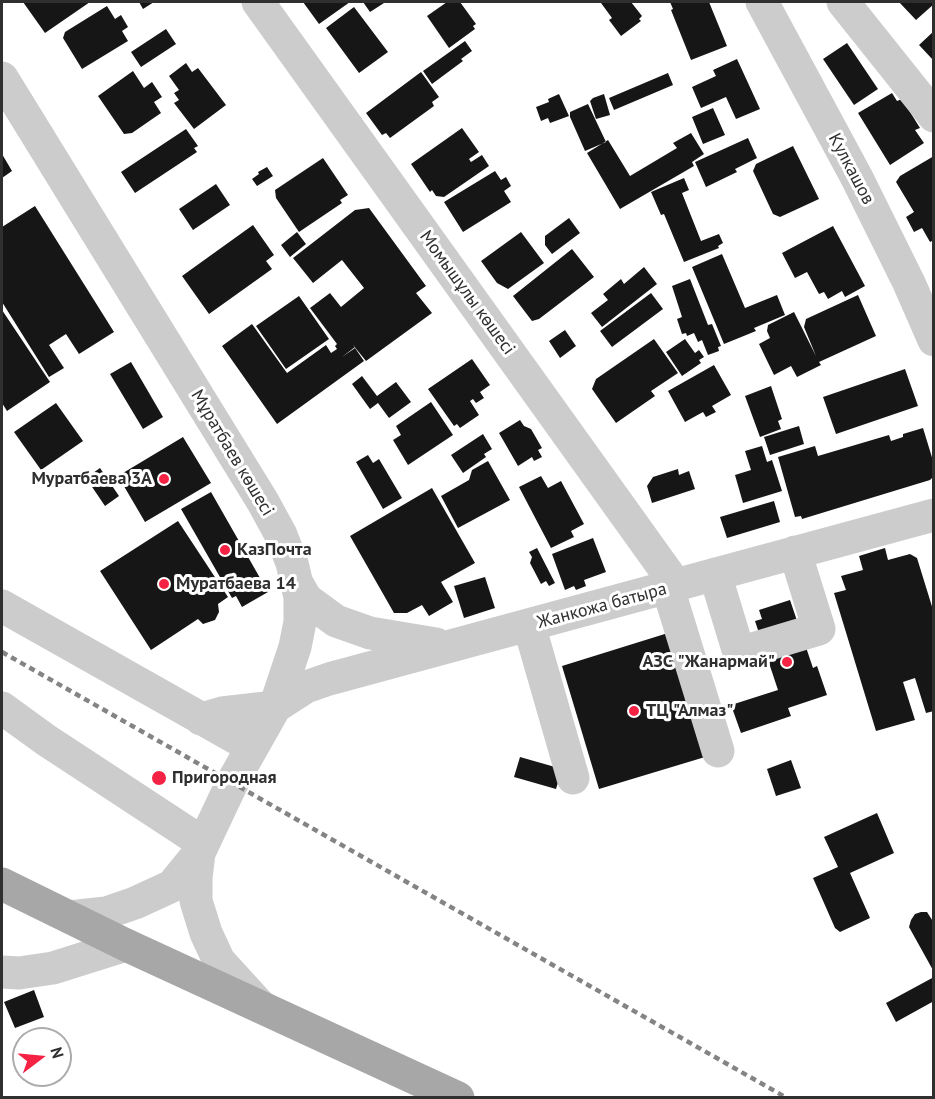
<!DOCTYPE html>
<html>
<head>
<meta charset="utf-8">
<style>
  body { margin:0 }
  #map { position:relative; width:935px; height:1099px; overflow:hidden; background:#fff; font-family:"PT Sans",sans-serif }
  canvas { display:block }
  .frame { position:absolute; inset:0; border:3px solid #2f2f2f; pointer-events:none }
  .north { position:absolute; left:12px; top:1027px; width:60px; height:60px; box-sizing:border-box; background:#fff; border:2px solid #acacac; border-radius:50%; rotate:74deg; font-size:16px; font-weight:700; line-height:24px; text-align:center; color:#2f2f2f }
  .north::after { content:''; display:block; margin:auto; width:21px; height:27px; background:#f62243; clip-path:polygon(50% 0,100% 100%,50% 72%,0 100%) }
</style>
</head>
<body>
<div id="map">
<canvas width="935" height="1099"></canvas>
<div class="frame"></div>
<div class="north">N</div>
</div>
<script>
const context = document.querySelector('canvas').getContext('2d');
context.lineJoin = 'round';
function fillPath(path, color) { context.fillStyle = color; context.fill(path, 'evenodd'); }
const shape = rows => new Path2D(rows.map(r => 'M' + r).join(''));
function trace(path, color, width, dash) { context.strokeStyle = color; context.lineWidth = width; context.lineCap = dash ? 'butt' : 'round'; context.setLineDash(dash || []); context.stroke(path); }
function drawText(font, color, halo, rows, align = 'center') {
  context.font = font + ' "PT Sans",sans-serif'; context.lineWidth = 6; context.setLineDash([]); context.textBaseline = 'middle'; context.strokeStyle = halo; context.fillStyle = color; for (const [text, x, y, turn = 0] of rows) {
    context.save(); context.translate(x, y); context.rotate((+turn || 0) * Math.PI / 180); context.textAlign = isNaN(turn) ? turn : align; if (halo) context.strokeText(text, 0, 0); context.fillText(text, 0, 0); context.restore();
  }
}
fillPath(shape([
  [23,2,90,2,45,33],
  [139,2,154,2,143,9],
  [303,2,350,2,319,24],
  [363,2,383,2,384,3,370,12],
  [447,2,460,2,476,24,473,26,475,29,449,48,427,16],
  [603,2,631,2,642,16,639,19,641,21,621,36,609,20,612,18,601,3],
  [670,2,709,2,727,46,691,60,671,10,673,9],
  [899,2,934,2,934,4,916,20],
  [107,6,115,19,121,15,128,27,122,31,128,41,82,69,63,38,65,32],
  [354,7,388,52,359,73,326,28],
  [166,29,176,44,141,67,131,52],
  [934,31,934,61,919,45],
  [465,41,472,51,461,59,463,61,432,84,423,71],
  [847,43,878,89,854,105,823,59],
  [737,59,760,109,736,119,726,97,701,108,692,87,716,76,713,70],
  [186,63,192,72,198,68,226,105,194,129,174,103,179,100,174,93,179,90,169,76],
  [133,71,144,88,152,82,162,97,154,102,161,113,132,133,124,134,98,96],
  [421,72,439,97,432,102,434,106,390,138,386,133,382,135,366,113],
  [668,73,673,85,614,110,609,98],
  [892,93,897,101,902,99,920,128,915,130,924,143,890,165,858,113],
  [559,94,569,116,550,123,548,118,541,121,536,107,549,102,548,99],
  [604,94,610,115,596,119,590,101,593,98],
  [588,104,606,142,585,151,570,117,570,112],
  [713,108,725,135,703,144,692,117],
  [462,128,479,152,469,159,471,162,482,155,489,166,444,197,436,196,432,190,430,192,411,164],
  [186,129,198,146,194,148,197,152,135,193,121,172],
  [691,133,704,154,692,162,694,166,620,209,587,153,608,140,630,176,677,148,673,143],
  [748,138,757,158,735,169,737,172,706,187,695,162],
  [793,146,819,199,780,217,773,214,753,171,756,164],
  [2,154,12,171,2,178],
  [934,156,934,240,930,242,922,228,914,232,906,217,914,212,896,182,900,176],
  [323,158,348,195,340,200,342,203,299,232,276,198,275,190],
  [267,167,273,176,257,186,252,179,259,174,258,172],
  [495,171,501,180,506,177,511,186,504,191,511,202,463,232,444,202],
  [684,178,689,190,682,193,701,241,719,234,723,243,718,246,719,248,684,262,664,214,661,215,651,192],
  [216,184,230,205,193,230,179,209],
  [35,206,114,332,79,354,66,334,49,345,64,368,49,377,2,302,2,227],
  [369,208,426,286,416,293,432,313,366,361,353,345,355,347,342,357,355,348,364,361,277,424,222,346,252,324,287,373,326,345,331,353,337,349,335,346,337,344,310,308,330,293,341,307,364,288,342,260,313,283,293,258,355,210],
  [569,218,580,233,552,254,545,245,545,236],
  [253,225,274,255,266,261,272,269,209,314,182,276],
  [833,226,865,286,845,297,842,291,828,299,824,292,819,294,807,272,795,278,782,253],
  [297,232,306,244,290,257,281,245],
  [521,232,544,263,508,289,497,283,481,261],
  [572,249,594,277,539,319,532,321,513,296],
  [722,254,745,308,777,295,785,315,754,328,756,331,724,344,692,267],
  [644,267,657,284,602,327,591,313,608,300,603,294,621,279,624,284],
  [690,279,708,325,712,324,721,346,718,347,719,351,708,355,702,340,698,342,694,333,687,336,686,333,682,334,677,319,682,317,672,286],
  [651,293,663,309,612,347,600,331],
  [858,295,876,336,819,362,821,365,797,377,791,366,774,375,759,344,770,338,767,331,768,325,794,312,816,356,804,327,806,319],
  [299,296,329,339,286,369,256,326],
  [2,310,50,382,7,411,2,403],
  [565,330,576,346,560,358,549,341],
  [654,339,678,373,651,391,655,396,616,423,592,389,596,379],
  [685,339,695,353,699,350,704,357,699,360,701,363,682,376,666,352],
  [472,359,490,385,480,392,484,398,476,403,473,399,470,401,479,415,460,428,457,424,454,426,428,389],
  [131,362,163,417,143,429,110,374],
  [714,365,731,395,712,406,716,412,706,417,703,412,685,422,668,391],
  [905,369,918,406,836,434,823,397],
  [362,376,377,396,396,382,411,402,389,418,378,403,370,409,352,384],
  [771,386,782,419,778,421,781,429,760,437,745,396],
  [431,402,453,435,408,465,393,440,401,435,396,426],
  [56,403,83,441,41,470,14,432],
  [520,420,524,426,531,429,542,448,538,450,542,457,534,461,532,457,518,466,499,433],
  [799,426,804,444,770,455,764,437],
  [923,428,934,464,934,476,930,480,802,519,801,516,795,517,778,457,815,446,818,456,889,435,891,441,903,437,903,434],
  [483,434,492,449,484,454,486,457,463,473,451,455],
  [183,437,211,483,145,522,118,476],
  [762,446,767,462,772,460,782,491,743,503,735,475,751,470,745,451],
  [368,455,373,463,379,459,402,498,383,509,356,462],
  [488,461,510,500,458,528,441,496,469,480,472,470],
  [100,468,119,496,105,506,86,478],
  [678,469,679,475,689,471,695,489,652,503,647,486,653,477],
  [541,476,548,488,561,481,584,524,571,531,574,537,551,548,519,487],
  [432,488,475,563,441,582,453,602,429,616,422,605,407,613,394,613,350,536],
  [211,492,268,592,242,607,236,596,232,598,181,509],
  [774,501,780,522,727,538,720,517],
  [178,521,228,597,218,604,219,612,215,620,203,624,198,619,151,650,100,571],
  [593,538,606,572,584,580,586,586,576,590,574,586,565,590,552,554],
  [537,548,555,583,549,586,546,581,541,584,530,563,532,557,529,552],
  [885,548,888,560,910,554,917,558,934,613,934,711,926,713,915,678,903,682,915,720,876,731,834,593,846,590,841,576,863,570,859,556],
  [485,577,495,608,464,618,454,586],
  [790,600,813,668,817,666,827,695,788,708,791,716,741,733,731,705,778,690,755,621,762,619,759,610],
  [668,633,705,757,599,789,562,666],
  [520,757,562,769,556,789,514,777],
  [791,760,801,788,776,796,767,769],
  [877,813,894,853,850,873,870,918,840,932,835,928,813,878,838,867,824,837],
  [921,912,927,912,934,923,934,972,909,927,911,920,915,914],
  [934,977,934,1001,896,1022,886,1003],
  [34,990,44,1017,15,1028,4,1002]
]), '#161616');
trace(shape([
  [258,2,676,585],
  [762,2,857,178,909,283,934,340],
  [843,2,934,116],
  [2,78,263,502,281,535,292,563,300,597,300,622,295,647,275,707,232,783,199,853,172,886,135,903,106,913,69,917],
  [715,574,739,653,819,629,795,552],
  [298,585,306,599,336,621,370,633,436,644],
  [668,588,718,751],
  [2,606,252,747],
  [529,625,573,778],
  [2,708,46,740,203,843],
  [201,719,222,713,275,707,306,687,329,679,934,515],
  [199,853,196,878,196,901,206,933,219,961,261,1007],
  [2,972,19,973,53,968,126,945]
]), '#ccc', 33);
trace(shape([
  [2,884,126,945,458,1098]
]), '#a7a7a7', 33);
trace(shape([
  [2,652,787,1098]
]), '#848484', 4.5, [6, 4.5]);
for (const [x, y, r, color] of [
  [164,479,6,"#f62243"],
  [225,550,6,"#f62243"],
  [164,584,6,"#f62243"],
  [787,662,6,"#f62243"],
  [634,711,6,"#f62243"],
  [159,778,8,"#f62243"]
]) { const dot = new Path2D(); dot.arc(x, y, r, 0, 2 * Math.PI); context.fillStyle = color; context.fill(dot); trace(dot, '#fff', 2); }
drawText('18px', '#2f2f2f', '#fff', [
  ["Кулкашов",851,169,62],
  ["Момышұлы көшесі",467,293,54],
  ["Мұратбаев көшесі",232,453,59],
  ["Жанкожа батыра",602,606,-15]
]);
drawText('bold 18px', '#2f2f2f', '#fff', [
  ["Муратбаева 3А",152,479,"right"],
  ["КазПочта",237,550],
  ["Муратбаева 14",176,584],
  ["АЗС \"Жанармай\"",775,662,"right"],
  ["ТЦ \"Алмаз\"",646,711],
  ["Пригородная",172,778]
], 'left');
</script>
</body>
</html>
